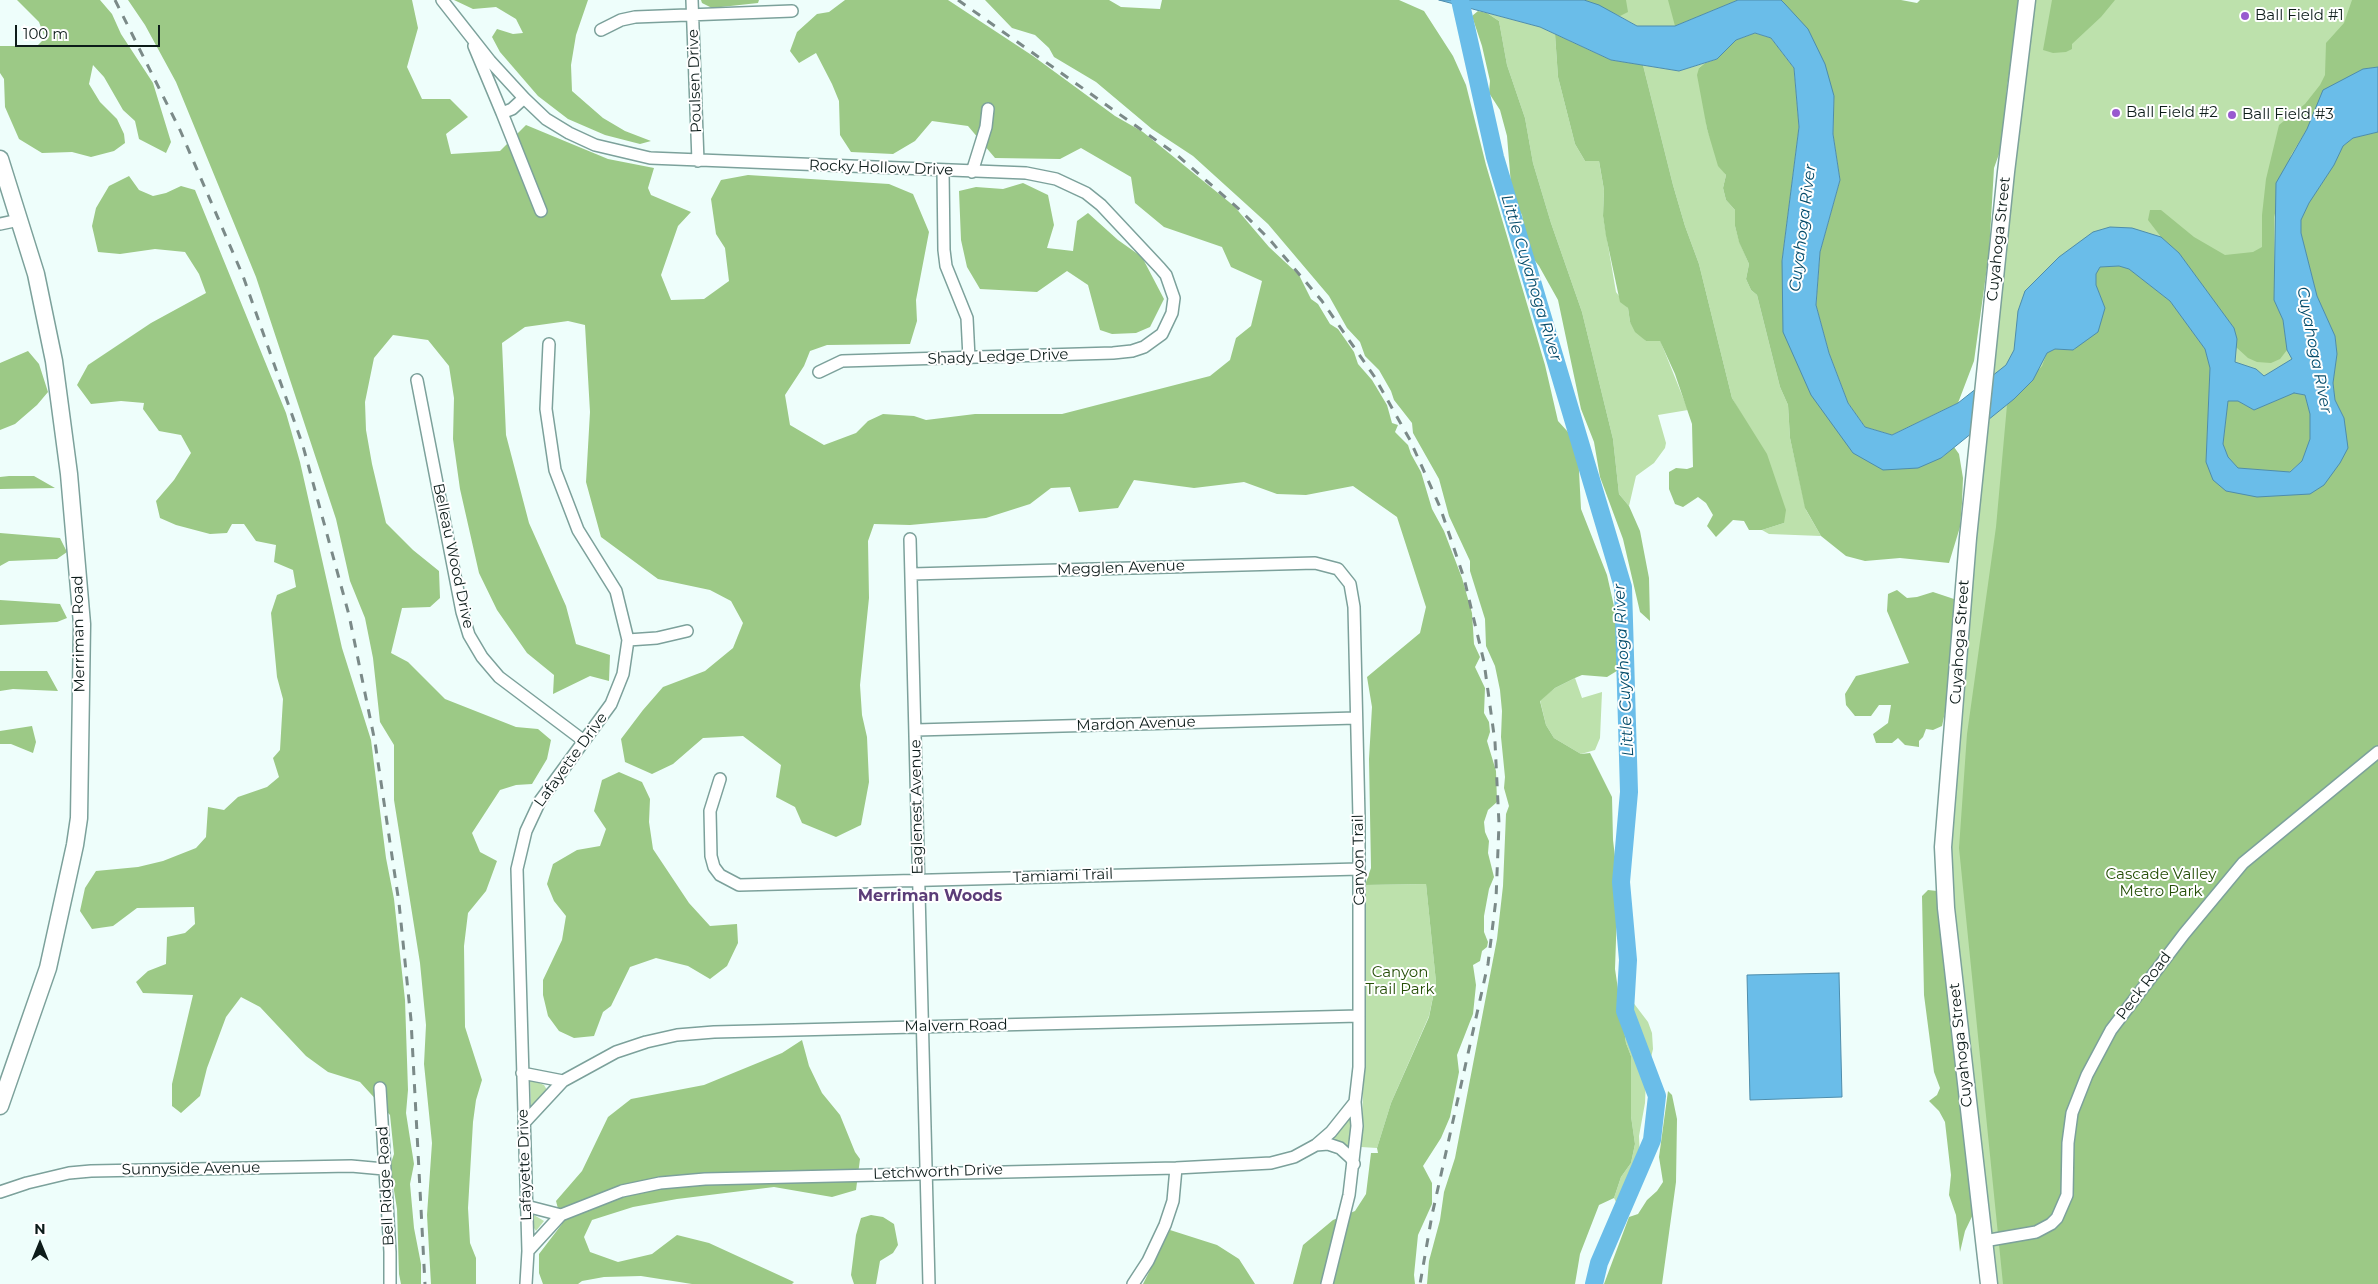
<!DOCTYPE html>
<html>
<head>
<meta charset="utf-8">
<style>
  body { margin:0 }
  #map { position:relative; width:2378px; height:1284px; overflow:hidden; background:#eefefb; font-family:Montserrat,sans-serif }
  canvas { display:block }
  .north { position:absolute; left:15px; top:1219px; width:50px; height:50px; -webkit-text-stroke:4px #fff; paint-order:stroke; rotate:0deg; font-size:14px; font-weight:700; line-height:20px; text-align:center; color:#0d1c1a }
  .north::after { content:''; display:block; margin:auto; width:18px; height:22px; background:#0d1c1a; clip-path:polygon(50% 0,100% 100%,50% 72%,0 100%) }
  .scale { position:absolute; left:15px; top:25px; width:145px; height:22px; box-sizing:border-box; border:2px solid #0d1c1a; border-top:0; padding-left:6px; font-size:15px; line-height:18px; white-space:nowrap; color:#0d1c1a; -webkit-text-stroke:4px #fff; paint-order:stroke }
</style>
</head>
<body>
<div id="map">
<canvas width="2378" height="1284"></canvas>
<div class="north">N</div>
<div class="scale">100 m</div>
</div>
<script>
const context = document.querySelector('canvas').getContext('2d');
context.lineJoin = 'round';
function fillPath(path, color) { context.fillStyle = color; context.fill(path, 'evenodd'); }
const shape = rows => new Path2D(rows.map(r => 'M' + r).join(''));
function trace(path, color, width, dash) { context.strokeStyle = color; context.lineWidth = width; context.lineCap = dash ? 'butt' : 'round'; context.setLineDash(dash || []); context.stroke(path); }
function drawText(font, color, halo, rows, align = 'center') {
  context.font = font + ' Montserrat,sans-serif'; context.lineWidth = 4; context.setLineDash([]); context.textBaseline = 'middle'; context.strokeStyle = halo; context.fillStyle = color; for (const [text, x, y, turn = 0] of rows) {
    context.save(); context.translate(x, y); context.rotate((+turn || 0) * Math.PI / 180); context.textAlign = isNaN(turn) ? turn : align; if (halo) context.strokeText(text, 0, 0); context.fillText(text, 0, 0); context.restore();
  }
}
fillPath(shape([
  [1584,0,1738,0,1675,26,1637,26,1599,5],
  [2027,0,2378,0,2378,1098,2015,1284,1988,1284,1943,877],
  [1487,13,1540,27,1555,34,1558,77,1575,144,1585,161,1599,161,1601,173,1604,190,1603,216,1616,292,1628,308,1630,322,1646,341,1660,340,1688,410,1658,415,1666,443,1665,448,1654,463,1636,476,1629,506,1619,494,1613,439,1582,312,1551,223,1533,163,1525,118,1507,65,1499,21],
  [1705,63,1699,68,1707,129,1721,168,1726,175,1723,188,1726,200,1735,210,1735,226,1739,241,1749,264,1746,279,1751,290,1757,295,1780,387,1788,405,1790,438,1806,510,1821,536,1769,534,1762,530,1784,523,1748,426,1732,398,1699,264,1685,226,1673,185,1643,65,1679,71],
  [1575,678,1582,698,1602,692,1600,738,1595,750,1581,754,1554,738,1546,725,1540,700,1555,688],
  [1426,884,1436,982,1429,1016,1391,1103,1377,1148,1361,1147,1364,1066,1365,885],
  [1618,987,1629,997,1648,1022,1652,1033,1653,1049,1646,1079,1645,1103,1639,1136,1640,1158,1618,1206,1614,1198,1621,1177,1631,1163,1635,1144,1631,1116,1631,1056,1626,1043],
  [530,1079,544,1085,547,1090,541,1099,531,1108],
  [1350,1117,1353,1118,1349,1149,1333,1140],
  [534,1215,544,1221,536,1231,534,1228]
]), '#bde1ac');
fillPath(shape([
  [17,0,100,0,112,14,121,34,153,83,171,142,166,153,139,139,135,121,123,110,104,77,93,65,89,84,100,102,117,119,124,134,125,143,114,151,91,157,72,152,42,153,19,139,5,107,4,79,0,73,0,46,37,46,45,38,39,22],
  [128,0,412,0,418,28,407,67,422,99,450,99,468,117,446,134,451,154,500,151,526,125,608,159,654,168,648,188,651,195,691,212,678,226,661,275,671,300,704,299,729,281,725,248,716,234,711,199,721,180,748,175,889,184,913,194,929,232,916,300,917,321,910,344,827,345,810,351,804,366,785,395,790,425,824,445,856,433,868,421,883,414,914,416,926,420,975,414,1062,414,1210,376,1230,360,1236,338,1251,326,1262,281,1231,267,1222,247,1164,227,1135,203,1131,177,1081,148,1060,159,995,158,968,126,932,121,915,141,893,154,851,152,840,135,839,101,832,84,816,53,799,63,790,51,797,32,817,14,829,12,845,0,948,0,1033,56,1115,116,1143,132,1234,206,1269,247,1299,275,1311,299,1318,304,1330,324,1338,329,1354,352,1358,364,1372,380,1387,405,1392,423,1398,425,1395,432,1408,445,1411,454,1421,472,1432,509,1444,531,1462,578,1472,613,1474,644,1480,657,1475,667,1485,688,1484,713,1489,722,1490,732,1487,741,1496,771,1497,802,1488,810,1484,822,1485,832,1489,841,1488,853,1494,877,1489,889,1484,916,1484,932,1488,942,1487,947,1482,951,1480,961,1473,965,1476,985,1473,1014,1457,1055,1459,1072,1450,1117,1441,1138,1423,1166,1432,1183,1432,1204,1418,1235,1414,1275,1415,1284,1293,1284,1303,1245,1333,1220,1355,1211,1366,1194,1371,1153,1378,1153,1377,1148,1391,1103,1429,1017,1436,982,1426,884,1365,885,1371,868,1369,759,1372,707,1367,677,1420,633,1426,607,1397,517,1353,486,1306,495,1277,494,1244,482,1194,488,1134,480,1118,508,1079,512,1070,487,1051,488,1030,504,986,518,910,525,874,524,868,541,869,598,860,685,862,715,867,737,869,782,861,825,836,837,802,823,795,807,776,797,781,765,743,736,703,738,673,764,652,774,625,762,621,739,643,710,663,687,705,671,733,648,743,623,731,601,710,590,658,579,601,537,586,482,590,412,585,325,568,321,525,327,502,343,506,435,529,523,566,606,576,644,610,655,609,681,590,676,553,694,554,675,527,653,497,610,479,573,460,489,453,439,454,398,449,366,428,340,393,335,374,358,365,402,366,430,372,464,386,523,413,550,439,571,440,598,430,607,402,608,391,653,408,662,445,699,516,727,538,729,551,740,547,759,532,784,516,785,500,790,472,833,480,852,497,861,486,891,468,913,464,946,465,1027,482,1080,476,1100,473,1122,468,1208,470,1243,476,1258,476,1284,431,1284,427,1215,432,1143,424,1064,426,1025,420,963,394,800,394,745,380,722,373,658,365,618,350,581,336,519,256,277,176,82,145,25],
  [454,0,588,0,576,35,571,65,572,91,603,118,625,131,651,141,640,144,605,135,568,119,538,96,500,52,492,37,497,29,513,34,523,33,516,19,496,7,473,9],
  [701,0,759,0,758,3,712,8,702,3],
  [985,0,1109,0,1121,7,1160,9,1162,0,1399,0,1424,11,1453,56,1466,85,1486,165,1545,365,1558,421,1568,432,1578,452,1581,509,1607,575,1622,642,1620,669,1607,677,1582,675,1575,678,1555,688,1540,701,1546,725,1554,738,1581,754,1590,753,1612,797,1613,840,1618,882,1615,969,1626,1043,1631,1056,1631,1116,1635,1144,1631,1163,1621,1177,1614,1198,1599,1205,1580,1254,1575,1284,1427,1284,1429,1261,1440,1220,1444,1192,1455,1158,1497,939,1503,886,1506,814,1509,806,1504,788,1505,777,1501,737,1502,711,1500,690,1495,666,1486,646,1485,619,1470,571,1470,561,1449,516,1439,479,1413,433,1412,423,1394,400,1391,391,1379,370,1365,356,1360,342,1347,328,1329,296,1268,224,1193,156,1152,129,1096,82,1054,57,1049,48,1035,35,1012,28],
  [1584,0,1626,0,1628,12,1620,16],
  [1668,0,1738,0,1675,26],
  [1781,0,1901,0,1917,3,1920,0,2021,0,2007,87,2003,143,1994,168,1989,253,1974,361,1958,403,1892,435,1865,427,1848,403,1829,353,1816,305,1820,252,1840,180,1833,134,1834,96,1785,4],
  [2052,0,2115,0,2101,17,2072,44,2072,49,2066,52,2053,53,2043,50],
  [2352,0,2378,0,2378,67,2363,69,2307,129,2291,155,2274,217,2274,300,2283,320,2287,350,2280,359,2271,363,2257,362,2248,358,2236,347,2234,328,2179,253,2161,237,2148,220,2150,210,2161,210,2194,237,2225,255,2253,252,2262,247,2262,215,2266,179,2279,125,2305,104,2320,85,2325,75,2326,43,2344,23],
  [1478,11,1487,13,1499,21,1507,65,1525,118,1533,163,1551,223,1582,312,1613,439,1619,494,1629,506,1640,531,1649,578,1650,621,1640,612,1623,539,1600,477,1594,442,1581,409,1558,300,1539,266,1532,257,1526,241,1522,215,1512,197,1507,136,1500,110,1489,93,1490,81,1482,46,1472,16],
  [1755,33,1771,38,1794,68,1799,127,1782,261,1853,453,1941,458,1954,447,1959,454,1963,478,1962,503,1960,527,1949,563,1900,558,1865,561,1846,556,1821,536,1805,508,1790,438,1788,405,1780,387,1757,295,1751,290,1746,279,1749,264,1739,242,1735,226,1735,210,1726,200,1723,188,1726,175,1718,166,1707,129,1697,75,1699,68,1705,63,1717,59,1736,40],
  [1555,34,1611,60,1643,65,1673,185,1685,226,1699,264,1732,398,1767,454,1786,510,1784,523,1762,530,1749,530,1744,521,1733,520,1716,537,1707,526,1713,515,1706,503,1698,497,1683,507,1675,504,1669,489,1669,472,1676,468,1687,469,1693,467,1692,424,1675,374,1660,341,1646,341,1635,332,1630,322,1628,308,1620,302,1606,236,1603,216,1604,190,1599,161,1585,161,1575,144,1558,77],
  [2378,132,2378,1284,2003,1284,1959,848,1967,734,1996,527,2007,405,2042,366,2047,353,2055,349,2074,350,2105,308,2096,285,2096,274,2100,267,2119,266,2129,269,2170,301,2205,349,2210,368,2206,462,2310,494,2344,418,2335,400,2333,383,2337,354,2335,336,2317,296,2301,233,2301,220,2309,203,2334,165,2343,146,2353,138],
  [129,176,139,190,153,196,166,193,181,186,195,190,286,413,300,462,342,648,371,740,386,858,394,899,405,1000,408,1090,406,1113,414,1164,410,1184,414,1228,421,1264,421,1284,401,1284,399,1274,397,1209,390,1166,394,1154,390,1115,360,1082,328,1072,306,1056,260,1007,241,997,226,1017,207,1068,200,1096,181,1113,172,1106,172,1084,193,995,143,993,136,982,148,971,166,964,167,937,185,933,195,924,194,907,137,908,113,926,92,929,80,911,85,888,96,871,138,867,163,861,196,848,206,837,208,807,224,810,238,797,267,787,279,777,273,758,280,750,283,699,277,677,271,613,277,595,296,587,293,570,274,562,276,545,256,541,244,524,232,524,227,533,210,534,176,525,160,518,156,501,174,480,191,453,181,435,159,431,143,409,144,403,121,401,91,404,77,385,88,365,151,323,206,293,199,274,185,252,155,249,120,254,98,252,92,226,96,208,109,186],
  [1023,183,1048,195,1054,225,1047,248,1073,251,1077,221,1088,213,1118,240,1142,257,1164,299,1150,327,1136,333,1112,334,1100,330,1088,285,1067,271,1037,292,980,289,967,267,961,240,959,191,976,187,1003,189],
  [28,351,39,364,48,392,37,405,15,424,0,430,0,363],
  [2294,393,2305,395,2310,414,2310,439,2302,461,2289,472,2238,468,2228,457,2223,444,2228,401,2238,401,2254,410],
  [9,476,34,476,55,488,0,489,0,477],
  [0,533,60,538,67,552,57,559,9,561,0,566],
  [1897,590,1907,598,1917,597,1933,592,1954,599,1948,698,1942,726,1933,730,1926,729,1923,737,1919,741,1919,747,1905,745,1898,738,1892,743,1876,743,1873,734,1888,723,1891,705,1879,705,1871,716,1855,716,1846,705,1845,694,1856,676,1909,663,1887,611,1888,594],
  [0,600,60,604,67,618,57,622,0,625],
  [0,671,47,671,58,691,13,689,0,691],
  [32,726,36,742,33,753,11,744,0,744,0,731],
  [619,772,642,782,650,799,649,822,653,849,689,903,710,926,737,924,738,943,727,966,710,979,688,966,656,958,630,967,611,1006,603,1012,594,1036,574,1038,559,1031,548,1016,543,995,543,980,562,940,566,916,554,901,547,884,553,864,577,850,600,846,606,829,594,811,602,780],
  [1928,890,1937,891,1946,908,1979,1202,1965,1231,1960,1252,1956,1215,1949,1195,1951,1175,1945,1122,1939,1111,1929,1101,1937,1095,1940,1088,1934,1072,1924,995,1922,896],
  [802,1040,809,1066,822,1093,840,1115,855,1152,860,1159,856,1190,832,1197,774,1187,677,1199,633,1207,592,1220,584,1237,590,1252,618,1262,652,1254,677,1235,709,1243,794,1282,792,1284,692,1284,641,1276,604,1277,582,1281,578,1284,543,1284,539,1273,539,1254,562,1224,556,1201,582,1171,608,1117,631,1099,704,1085,782,1053],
  [1668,1091,1672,1095,1677,1119,1676,1182,1662,1284,1604,1284,1629,1217,1638,1214,1647,1200,1657,1191,1663,1182,1659,1157],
  [871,1215,883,1217,894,1224,898,1245,893,1253,880,1261,876,1284,854,1284,851,1275,856,1235,861,1218],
  [1170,1230,1217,1245,1239,1259,1255,1284,1143,1284]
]), '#9cc986');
const water = shape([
  [1439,0,1584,0,1599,5,1637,26,1675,26,1738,0,1781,0,1785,4,1808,29,1825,64,1834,96,1833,134,1840,180,1820,252,1816,305,1829,353,1848,403,1865,427,1892,435,1958,403,2006,365,2014,350,2018,311,2025,291,2059,257,2093,232,2110,227,2132,228,2161,237,2179,253,2234,328,2237,339,2235,362,2256,369,2264,376,2292,359,2287,350,2283,320,2274,300,2276,183,2307,129,2323,90,2363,69,2378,67,2378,132,2353,138,2343,146,2334,165,2309,203,2301,220,2301,233,2317,296,2335,336,2337,354,2333,383,2335,400,2344,418,2348,448,2340,463,2324,485,2310,494,2257,497,2226,491,2213,480,2206,462,2210,368,2205,349,2170,301,2129,269,2119,266,2100,267,2096,274,2096,285,2105,308,2098,332,2073,350,2055,349,2047,353,2033,380,2014,399,1941,458,1918,468,1883,470,1853,453,1811,395,1783,332,1782,261,1799,127,1794,68,1771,38,1755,33,1736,40,1717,59,1679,71,1611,60,1540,27,1439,0],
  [2294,393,2305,395,2310,414,2310,439,2302,461,2290,472,2238,468,2228,457,2223,444,2228,401,2238,401,2254,410,2294,393],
  [1839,973,1842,1097,1750,1100,1747,975,1839,973]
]);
fillPath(water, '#6abde9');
trace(water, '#4e8dab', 1);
trace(shape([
  [1460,0,1495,157,1623,587,1629,792,1621,882,1628,960,1625,1011,1657,1096,1652,1140,1599,1263,1594,1284]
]), '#6abde9', 18);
const street = shape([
  [442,0,490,61,524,98,512,109,502,113,541,211],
  [692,0,698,161],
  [601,30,621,20,635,17,792,11],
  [474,46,502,113],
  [524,98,546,119,569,133,595,145,650,158,1026,173,1056,179,1086,193,1101,205,1160,268,1166,275,1174,298,1172,313,1162,334,1144,347,1132,351,1113,353,842,361,819,372],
  [943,170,944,250,946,266,967,318,969,358],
  [972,172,986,127,988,109],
  [0,224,19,220],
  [417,380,462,612,469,635,482,657,499,677,584,741],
  [910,539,929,1284],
  [912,574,1315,563,1338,569,1350,584,1354,607,1359,818,1359,1067,1355,1102,1357,1126,1349,1195,1327,1284],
  [628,640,657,638,687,631],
  [916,730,1356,718],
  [720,779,710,811,711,856,714,867,720,875,739,885,1359,869],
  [522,1073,563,1081,616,1052,646,1042,677,1035,714,1032,1359,1016],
  [380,1088,390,1252,390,1284],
  [524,1123,563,1081],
  [1316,1145,1328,1144,1340,1148,1351,1158,1354,1164],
  [0,1192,27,1183,69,1173,91,1171,351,1166,384,1169],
  [526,1206,561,1215,622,1191,660,1183,705,1179,1176,1168,1271,1163,1294,1157,1316,1145,1331,1132,1355,1102],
  [1984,1241,2036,1232,2051,1224,2057,1218,2067,1195,2068,1143,2072,1113,2087,1075,2111,1030,2184,934,2243,863,2378,752],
  [528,1251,561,1215],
  [526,1284,528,1251,517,869,526,831,540,801,611,704,623,674,628,640,616,591,578,530,555,470,546,409,549,344],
  [1133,1284,1148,1261,1165,1225,1173,1201,1176,1168]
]);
const secondary = shape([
  [0,159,36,274,54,361,69,474,82,624,79,818,75,845,48,968,0,1106],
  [1989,1284,1946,908,1943,847,1968,538,2006,172,2027,0]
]);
trace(street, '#7ca19b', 14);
trace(secondary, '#7ca19b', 19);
trace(street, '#fff', 11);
trace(secondary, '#fff', 16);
trace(shape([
  [115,0,180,130,243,276,303,446,349,615,375,742,399,903,411,1020,425,1284],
  [958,0,1177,155,1240,210,1270,240,1322,301,1374,376,1410,440,1440,507,1464,578,1484,662,1495,742,1499,824,1496,899,1488,964,1432,1215,1420,1284]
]), '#7b8a88', 3, [9, 9]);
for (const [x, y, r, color] of [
  [2245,16,5,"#9859cf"],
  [2116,113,5,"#9859cf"],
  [2232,115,5,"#9859cf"]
]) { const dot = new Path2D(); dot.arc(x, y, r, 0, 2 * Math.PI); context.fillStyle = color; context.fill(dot); trace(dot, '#fff', 2); }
drawText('15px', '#0d1c1a', '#fff', [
  ["Ball Field #1",2255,16],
  ["Ball Field #2",2126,113],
  ["Ball Field #3",2242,115]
], 'left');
drawText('15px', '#0d1c1a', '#fff', [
  ["Poulsen Drive",695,81,-92],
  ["Rocky Hollow Drive",881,168,2],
  ["Cuyahoga Street",1999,239,-84],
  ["Shady Ledge Drive",998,357,-2],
  ["Belleau Wood Drive",453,556,78],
  ["Megglen Avenue",1121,568,-2],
  ["Merriman Road",79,634,-91],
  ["Cuyahoga Street",1960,642,-86],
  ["Mardon Avenue",1136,724,-2],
  ["Lafayette Drive",571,760,-54],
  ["Eaglenest Avenue",917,807,-91],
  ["Canyon Trail",1359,860,-91],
  ["Tamiami Trail",1063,876,-2],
  ["Peck Road",2144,986,-53],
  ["Malvern Road",956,1026,-1],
  ["Cuyahoga Street",1961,1045,-96],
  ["Lafayette Drive",525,1165,-92],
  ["Sunnyside Avenue",191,1169,-1],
  ["Letchworth Drive",938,1172,-2],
  ["Bell Ridge Road",386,1186,-93]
]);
drawText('15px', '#254e07', '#fff', [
  ["Cascade Valley",2161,875],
  ["Metro Park",2161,892],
  ["Canyon",1400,973],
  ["Trail Park",1400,990]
]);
drawText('italic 16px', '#054c6a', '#fff', [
  ["Cuyahoga River",1803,228,-83],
  ["Little Cuyahoga River",1531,278,73],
  ["Cuyahoga River",2314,350,79],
  ["Little Cuyahoga River",1624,670,-93]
]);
drawText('bold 16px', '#5b3d78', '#fff', [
  ["Merriman Woods",930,896]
]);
</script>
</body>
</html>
